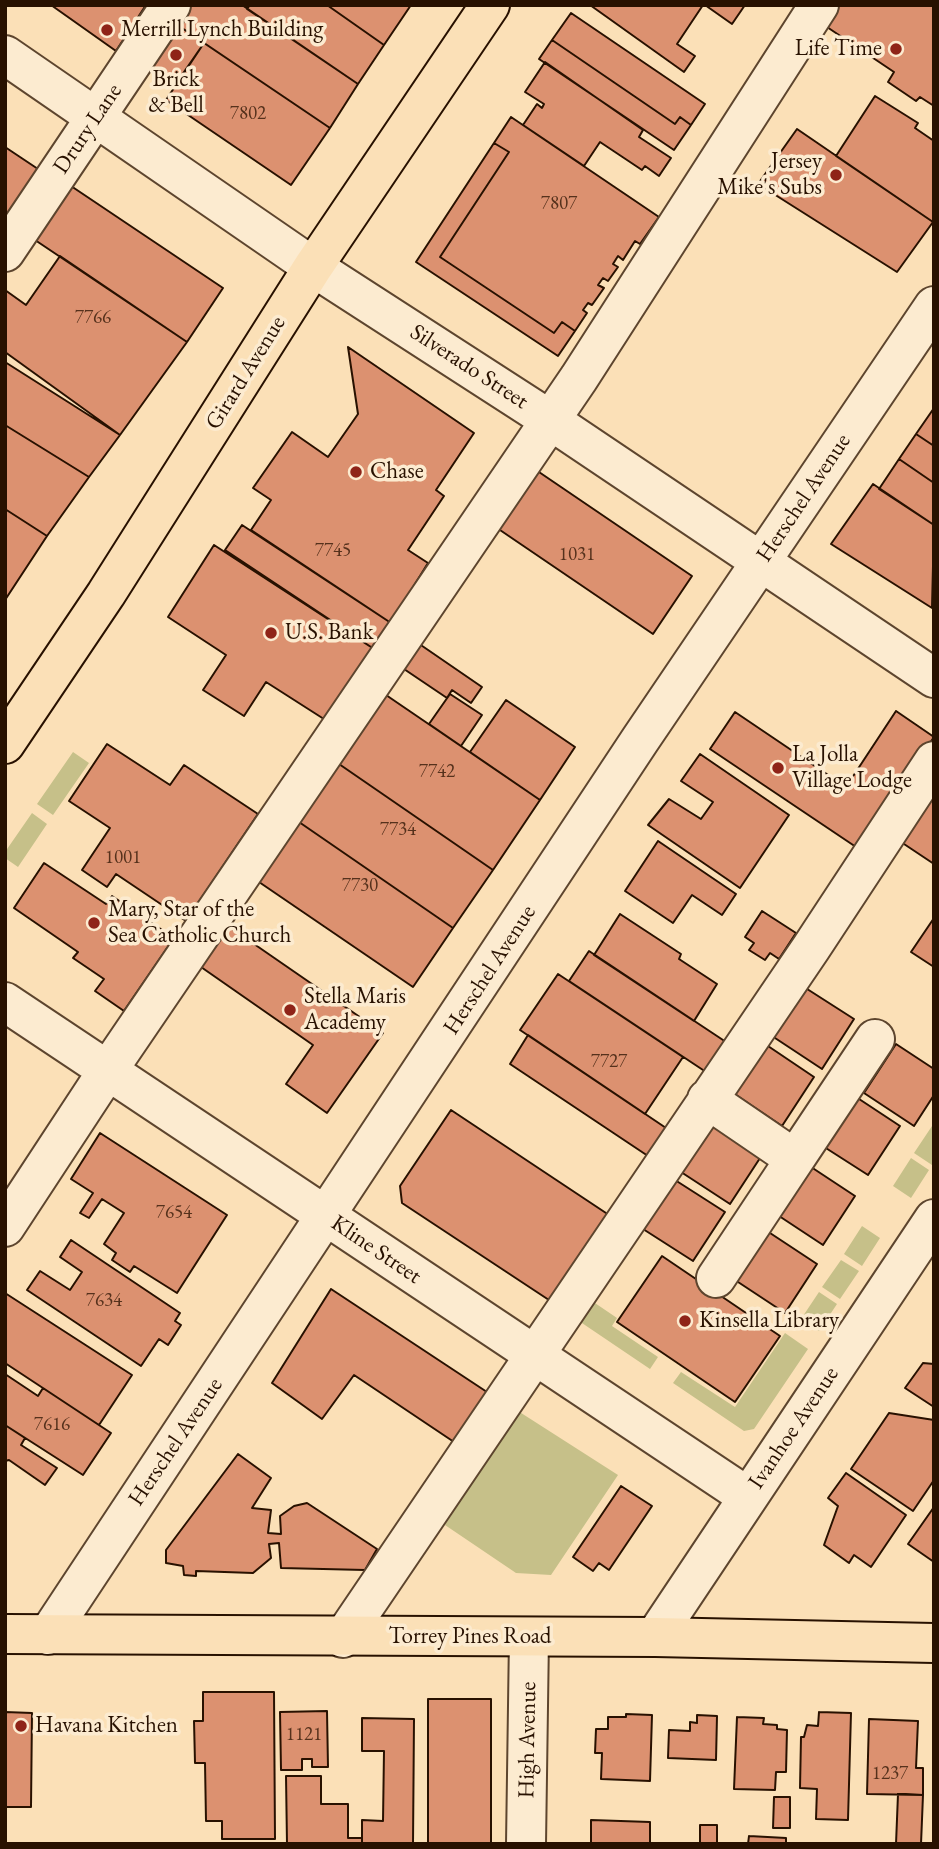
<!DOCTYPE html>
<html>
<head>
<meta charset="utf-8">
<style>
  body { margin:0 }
  #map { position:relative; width:939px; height:1849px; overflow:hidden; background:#fbe0b7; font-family:"EB Garamond",serif }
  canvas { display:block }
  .frame { position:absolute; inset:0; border:7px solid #281100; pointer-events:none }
</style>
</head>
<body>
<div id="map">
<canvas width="939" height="1849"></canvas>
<div class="frame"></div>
</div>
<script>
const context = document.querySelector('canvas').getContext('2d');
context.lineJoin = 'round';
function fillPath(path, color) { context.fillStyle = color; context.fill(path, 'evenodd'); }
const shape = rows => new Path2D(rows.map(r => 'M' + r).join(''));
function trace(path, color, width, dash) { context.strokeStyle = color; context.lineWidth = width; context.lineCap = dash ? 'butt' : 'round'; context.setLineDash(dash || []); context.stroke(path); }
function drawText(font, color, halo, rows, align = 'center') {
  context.font = font + ' "EB Garamond",serif'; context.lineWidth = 7; context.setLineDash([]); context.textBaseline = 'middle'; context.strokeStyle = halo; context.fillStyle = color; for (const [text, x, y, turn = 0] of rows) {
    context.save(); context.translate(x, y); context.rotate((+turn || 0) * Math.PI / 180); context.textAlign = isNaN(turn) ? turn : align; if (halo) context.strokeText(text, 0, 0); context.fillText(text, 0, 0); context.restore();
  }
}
fillPath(shape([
  [73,752,89,763,53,815,37,804],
  [32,813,47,824,18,867,5,858,5,852],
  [932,1126,934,1162,932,1165,914,1153],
  [911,1158,929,1170,911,1198,893,1186],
  [862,1226,880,1238,862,1266,844,1254],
  [841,1260,859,1271,840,1299,822,1287],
  [819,1292,837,1304,819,1331,801,1319],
  [589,1299,617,1318,612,1326,658,1357,650,1369,576,1319],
  [785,1333,808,1349,754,1429,744,1431,673,1383,681,1372,735,1407],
  [518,1411,618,1475,551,1575,516,1573,445,1525]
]), '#c6c089');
const building = shape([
  [51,5,146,5,116,51,51,5],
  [189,5,242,5,358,84,330,128,176,24,189,5],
  [250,5,327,5,384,45,358,84,247,9,250,5],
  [327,5,411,5,384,45,327,5],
  [590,5,703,5,677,44,695,56,684,72,590,5],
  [705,5,745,5,732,24,705,5],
  [837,5,934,5,934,106,920,97,916,101,888,82,894,72,824,25,837,5],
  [571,13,705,104,691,125,680,117,675,124,552,40,571,13],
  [176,24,204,43,175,85,148,66,176,24],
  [552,40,675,124,680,117,691,125,674,150,539,59,552,40],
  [204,43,330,128,291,185,166,100,204,43],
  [545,62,643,130,639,137,671,158,659,176,645,166,642,170,600,142,584,166,523,125,537,104,542,108,544,104,525,92,545,62],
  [875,96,918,123,915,128,934,141,933,222,836,156,875,96],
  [511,117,659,217,640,244,635,241,623,260,618,256,613,264,618,267,608,281,603,278,598,285,604,288,592,305,588,303,583,310,587,313,575,331,562,322,554,333,440,257,509,152,494,143,511,117],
  [797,129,933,222,897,272,758,184,797,129],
  [494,143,509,152,440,257,554,333,562,322,575,331,558,356,416,262,494,143],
  [5,147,47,175,5,239,5,147],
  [71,186,223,288,187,342,35,240,71,186],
  [60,256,187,342,120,435,5,352,5,290,26,305,60,256],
  [348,347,474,433,436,490,444,496,408,550,428,563,391,623,251,530,271,500,253,488,292,432,328,457,358,414,348,347],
  [5,362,120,435,89,477,5,425,5,362],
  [934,408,934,446,916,434,934,408],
  [5,425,89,477,47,536,5,509,5,425],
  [916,434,934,446,934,483,899,459,916,434],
  [899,459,934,483,934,525,879,489,899,459],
  [536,470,692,576,653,634,497,528,536,470],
  [873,484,934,525,932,608,831,544,873,484],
  [5,509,47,536,5,600,5,509],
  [242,525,391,623,374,649,225,550,242,525],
  [214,545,374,649,327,721,266,682,244,716,203,690,226,655,168,617,214,545],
  [415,641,482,687,471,703,452,690,447,698,398,665,415,641],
  [450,694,482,715,461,746,429,724,450,694],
  [386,695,540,800,493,870,339,764,386,695],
  [506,700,575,747,540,800,470,752,506,700],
  [896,711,934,737,859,849,710,749,735,712,846,787,896,711],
  [107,744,170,785,184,765,258,814,186,921,116,874,107,887,82,870,110,828,69,801,107,744],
  [700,754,789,815,740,888,648,825,669,799,701,819,713,802,681,781,700,754],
  [339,764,493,870,453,928,299,822,339,764],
  [934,794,934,864,901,842,934,794],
  [299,822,453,928,413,987,259,882,299,822],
  [658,841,736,894,722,915,692,895,673,923,625,891,658,841],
  [44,863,106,904,112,896,174,938,124,1011,95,991,104,979,73,958,78,952,14,908,44,863],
  [762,911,796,933,779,959,770,953,765,960,749,950,754,943,745,937,762,911],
  [620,914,681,954,679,959,717,984,694,1021,594,955,620,914],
  [934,918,934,967,911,952,934,918],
  [228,926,383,1033,327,1113,286,1084,313,1045,201,967,228,926],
  [589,951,726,1042,706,1072,569,981,589,951],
  [558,974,683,1057,645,1114,520,1030,558,974],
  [804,987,854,1019,822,1069,772,1036,804,987],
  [528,1035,669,1130,651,1158,510,1064,528,1035],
  [765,1044,814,1077,782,1126,733,1093,765,1044],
  [896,1044,934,1069,934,1095,914,1126,864,1093,896,1044],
  [850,1093,900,1126,868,1175,818,1143,850,1093],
  [451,1110,612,1217,555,1304,402,1203,400,1186,451,1110],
  [713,1123,762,1155,730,1204,681,1172,713,1123],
  [100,1133,227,1215,177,1293,134,1266,130,1272,112,1260,116,1253,104,1244,124,1213,102,1199,89,1218,80,1213,93,1193,71,1179,100,1133],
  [805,1163,855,1196,823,1245,773,1212,805,1163],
  [675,1180,725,1212,693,1261,643,1229,675,1180],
  [767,1231,817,1264,785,1313,735,1280,767,1231],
  [71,1240,180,1313,175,1321,181,1325,168,1345,159,1339,141,1366,27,1290,40,1271,70,1290,82,1272,60,1257,71,1240],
  [662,1256,780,1336,735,1402,617,1322,662,1256],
  [331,1289,490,1394,457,1444,354,1375,322,1419,272,1383,331,1289],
  [5,1293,132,1375,99,1425,5,1363,5,1293],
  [923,1363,934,1364,934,1407,905,1388,923,1363],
  [5,1374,38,1396,43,1388,111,1433,83,1475,5,1425,5,1374],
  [889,1413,934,1420,934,1480,913,1511,851,1469,889,1413],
  [5,1425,25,1438,21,1445,57,1468,45,1485,9,1460,5,1461,5,1425],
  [238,1454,271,1478,252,1508,271,1510,268,1533,281,1534,280,1516,294,1506,307,1503,377,1549,365,1570,281,1568,279,1543,269,1544,271,1558,253,1573,196,1571,196,1576,184,1575,183,1566,166,1563,166,1550,238,1454],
  [846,1473,906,1515,871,1567,854,1555,849,1563,824,1545,838,1506,828,1498,846,1473],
  [621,1486,652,1506,609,1570,599,1563,593,1571,573,1557,621,1486],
  [934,1507,934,1562,908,1544,934,1507],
  [203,1692,274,1692,275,1839,222,1839,222,1821,206,1821,205,1763,195,1763,194,1721,203,1721,203,1692],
  [428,1699,491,1699,491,1844,428,1844,428,1699],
  [327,1711,328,1767,312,1767,312,1759,302,1759,302,1770,281,1770,280,1712,327,1711],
  [5,1712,32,1713,31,1807,5,1807,5,1712],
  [819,1712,851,1713,848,1820,816,1819,817,1789,800,1788,801,1737,804,1737,807,1725,818,1726,819,1712],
  [626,1714,652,1715,650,1781,601,1779,602,1753,595,1753,596,1729,608,1729,608,1717,626,1717,626,1714],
  [697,1715,717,1716,716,1760,668,1758,669,1730,690,1731,690,1722,697,1723,697,1715],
  [737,1717,764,1718,763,1724,777,1725,777,1729,787,1730,786,1772,776,1772,775,1790,734,1789,737,1717],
  [362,1718,414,1719,413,1844,362,1844,362,1820,383,1821,384,1751,362,1751,362,1718],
  [869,1719,918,1721,916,1768,923,1768,923,1795,867,1794,869,1719],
  [286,1776,321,1776,321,1804,348,1804,348,1838,362,1838,362,1844,287,1844,286,1776],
  [898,1794,923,1795,921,1844,896,1844,898,1794],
  [774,1797,790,1797,790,1828,773,1828,774,1797],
  [591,1820,650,1822,650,1844,591,1844,591,1820],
  [700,1825,717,1825,717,1844,700,1844,700,1825],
  [749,1836,786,1838,786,1844,748,1844,749,1836]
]);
fillPath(building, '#dc9170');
trace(building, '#281100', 2);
const minor = shape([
  [5,55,313,267,550,420,934,678],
  [5,252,171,5],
  [5,1002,748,1497],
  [707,1099,795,1159,875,1039],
  [5,1227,108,1070,579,378,819,5],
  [716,1278,795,1159],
  [48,1635,640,740,934,306],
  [655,1637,934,1219],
  [343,1638,811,948,934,761],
  [526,1844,529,1637]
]);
const major = shape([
  [5,744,106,594,313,267,490,5],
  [5,1634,655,1637,934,1643]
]);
trace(minor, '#5d452e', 42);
trace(major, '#281100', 42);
trace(minor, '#fcebd0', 38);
trace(major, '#fbe0b7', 38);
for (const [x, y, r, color] of [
  [107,30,7,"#8f2418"],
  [896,49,7,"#8f2418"],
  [176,55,7,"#8f2418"],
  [836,175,7,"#8f2418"],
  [356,472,7,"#8f2418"],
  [271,633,7,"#8f2418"],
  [778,768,7,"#8f2418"],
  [94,923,7,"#8f2418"],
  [290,1010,7,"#8f2418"],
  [685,1321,7,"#8f2418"],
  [21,1726,7,"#8f2418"]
]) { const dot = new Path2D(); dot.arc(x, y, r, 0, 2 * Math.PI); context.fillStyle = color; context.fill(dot); trace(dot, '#fcebd0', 2.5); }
drawText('19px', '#55311c', null, [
  ["7802",248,114],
  ["7807",559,204],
  ["7766",93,318],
  ["7745",333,551],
  ["1031",577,555],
  ["7742",437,772],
  ["7734",398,830],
  ["1001",123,858],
  ["7730",360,886],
  ["7727",609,1062],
  ["7654",174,1213],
  ["7634",104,1301],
  ["7616",52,1425],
  ["1121",304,1735],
  ["1237",890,1774]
]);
drawText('23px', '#281100', '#fcebd0', [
  ["Merrill Lynch Building",121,30],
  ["Life Time",882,49,"right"],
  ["Brick",176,80,"center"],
  ["& Bell",176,106,"center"],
  ["Jersey",822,162,"right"],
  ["Mike's Subs",822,188,"right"],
  ["Chase",370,472],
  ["U.S. Bank",285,633],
  ["La Jolla",792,755],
  ["Village Lodge",792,781],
  ["Mary, Star of the",108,910],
  ["Sea Catholic Church",108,936],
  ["Stella Maris",304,997],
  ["Academy",304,1023],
  ["Kinsella Library",699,1321],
  ["Havana Kitchen",35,1726]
], 'left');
drawText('23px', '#281100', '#fcebd0', [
  ["Drury Lane",88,129,-56],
  ["Silverado Street",469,367,33],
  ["Girard Avenue",246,373,-58],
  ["Herschel Avenue",804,498,-56],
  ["Herschel Avenue",490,970,-57],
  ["Kline Street",376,1250,34],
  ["Ivanhoe Avenue",794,1428,-56],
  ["Herschel Avenue",176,1442,-56],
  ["Torrey Pines Road",470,1637],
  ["High Avenue",528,1740,-89]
]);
</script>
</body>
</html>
